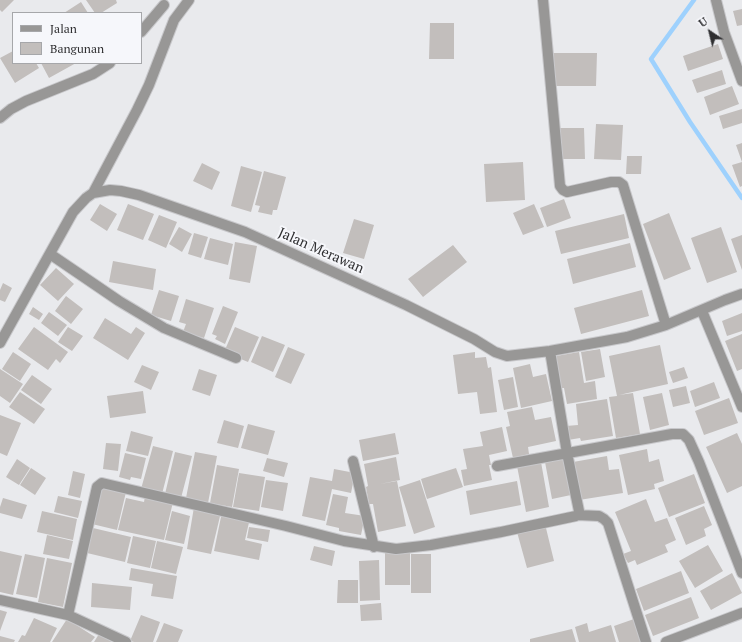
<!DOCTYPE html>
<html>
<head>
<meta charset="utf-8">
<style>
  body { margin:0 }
  #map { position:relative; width:742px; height:642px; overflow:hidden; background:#e9eaed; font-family:"PT Serif",serif }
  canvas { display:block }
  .legend { position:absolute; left:12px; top:12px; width:130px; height:52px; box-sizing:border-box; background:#f6f7fb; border:1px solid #a6a7aa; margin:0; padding:5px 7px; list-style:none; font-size:12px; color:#2f2f31 }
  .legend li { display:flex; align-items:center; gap:8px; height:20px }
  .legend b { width:20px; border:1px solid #a6a7aa }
  .north { position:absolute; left:690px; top:12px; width:40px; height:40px; -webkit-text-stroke:3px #f6f7fb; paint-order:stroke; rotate:325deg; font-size:11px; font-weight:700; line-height:16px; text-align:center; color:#2f2f31 }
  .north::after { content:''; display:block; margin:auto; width:14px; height:18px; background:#2f2f31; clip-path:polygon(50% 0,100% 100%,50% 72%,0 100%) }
</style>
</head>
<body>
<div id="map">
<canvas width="742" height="642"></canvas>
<ul class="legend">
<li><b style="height:5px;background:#989796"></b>Jalan</li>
<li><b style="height:11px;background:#c2bebc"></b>Bangunan</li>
</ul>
<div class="north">U</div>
</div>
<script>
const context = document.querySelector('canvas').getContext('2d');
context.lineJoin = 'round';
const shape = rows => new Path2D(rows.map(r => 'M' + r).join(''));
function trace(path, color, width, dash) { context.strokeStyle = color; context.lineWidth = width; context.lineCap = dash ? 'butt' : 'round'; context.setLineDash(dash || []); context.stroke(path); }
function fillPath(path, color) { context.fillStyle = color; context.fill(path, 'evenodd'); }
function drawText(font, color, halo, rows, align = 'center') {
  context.font = font + ' "PT Serif",serif'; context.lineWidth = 4; context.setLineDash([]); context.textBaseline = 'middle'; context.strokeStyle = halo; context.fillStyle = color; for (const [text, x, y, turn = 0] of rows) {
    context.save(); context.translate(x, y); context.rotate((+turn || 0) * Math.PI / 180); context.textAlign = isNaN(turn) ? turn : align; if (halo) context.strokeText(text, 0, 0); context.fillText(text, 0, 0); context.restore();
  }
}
trace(shape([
  [694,0,651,59,690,122,742,198]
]), '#9ed1fd', 4.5);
fillPath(shape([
  [0,0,14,0,2,12,0,10],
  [86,0,116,0,117,3,101,13,95,13],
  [81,2,88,13,64,13],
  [742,9,742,25,737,26,733,11],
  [430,23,454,23,454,59,429,59],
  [718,44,723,59,688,71,683,56],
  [13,51,13,63,36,63,39,68,15,83,0,58],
  [552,53,597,53,596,86,552,86],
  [41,63,76,63,49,78],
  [722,70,726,84,697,93,692,80],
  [732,86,739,104,710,115,704,97],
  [742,109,742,123,723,129,719,116],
  [596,124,623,125,621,160,594,159],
  [560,128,584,128,585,159,560,159],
  [742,143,742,186,740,187,732,165,742,162,736,145],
  [627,156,642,156,641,174,626,174],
  [523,162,525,200,486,202,484,164],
  [202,163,220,172,212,190,193,181],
  [241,166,262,172,251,212,231,206],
  [264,171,286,177,277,210,273,210,272,215,258,212,260,206,255,205],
  [564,199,571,218,547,227,540,208],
  [100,204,117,214,107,231,90,220],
  [128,204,154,214,143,240,117,230],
  [534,204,544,227,523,235,513,213],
  [669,213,691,269,664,280,643,224],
  [624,214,629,238,561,254,555,231],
  [159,215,177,222,166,248,148,240],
  [354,219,374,225,364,259,343,253],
  [179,227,192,234,182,252,169,244],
  [721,227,737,272,707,283,691,238],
  [194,233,208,237,201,258,188,254],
  [742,235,742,270,731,239],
  [210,238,233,244,228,265,204,259],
  [235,242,257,246,250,283,229,279],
  [630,243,636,267,573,284,567,259],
  [453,245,467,262,423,297,408,279],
  [113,261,156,269,153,290,109,282],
  [56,268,74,284,58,301,40,285],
  [3,283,12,288,5,302,0,300,0,290],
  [159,290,179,296,171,321,151,315],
  [642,290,649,316,581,334,574,308],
  [66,296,83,309,71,324,55,311],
  [186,299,214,308,204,338,183,332,186,324,179,322],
  [223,306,238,312,225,344,215,339,217,336,212,334],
  [33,307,43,314,39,320,29,314],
  [49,312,67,325,58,336,41,323],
  [742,313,742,331,727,336,722,321],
  [105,318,131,334,136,327,145,333,128,360,93,338],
  [34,327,68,352,60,363,56,359,48,370,18,349],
  [68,327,83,336,72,351,58,342],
  [235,327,259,337,248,362,224,352],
  [742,334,742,369,737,371,725,341],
  [262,336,285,345,273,372,251,362],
  [660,345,668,384,619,395,633,393,640,434,616,438,609,397,617,396,609,356],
  [288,347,305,354,291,384,275,377],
  [600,349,605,377,586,381,581,352],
  [13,352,31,364,20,381,2,369],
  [475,352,475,358,486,357,488,368,491,367,497,412,480,414,477,392,458,394,453,355],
  [579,352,584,383,595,381,597,399,567,404,564,388,561,388,556,356],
  [530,364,533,377,546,374,552,401,521,408,513,368],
  [142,365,159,372,151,390,134,382],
  [684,367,688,378,673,383,669,372],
  [0,369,23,384,10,403,0,396],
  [199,369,217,375,210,396,192,390],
  [32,375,52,389,41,404,21,390],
  [513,377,518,407,504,410,498,380],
  [714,382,720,398,695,407,690,391],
  [686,386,690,403,673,407,669,390],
  [143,391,146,413,110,418,107,396],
  [20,392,45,409,34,424,9,407],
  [662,393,669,425,650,430,643,397],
  [729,398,738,423,704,435,695,411],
  [607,399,613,436,581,441,580,438,568,440,566,426,578,425,576,404],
  [532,407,535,420,551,417,556,441,528,447,529,454,513,458,506,427,510,426,507,412],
  [0,415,21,423,7,456,0,453],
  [224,420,244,426,238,448,217,443],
  [248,424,275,431,268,455,241,448],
  [502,427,507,451,489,455,491,465,489,465,492,480,464,486,461,470,467,469,463,449,483,446,480,432],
  [131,431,153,437,148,456,126,451],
  [395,433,399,454,363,461,359,440],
  [737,433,742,444,742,486,727,493,706,447],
  [106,443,121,444,118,471,103,469],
  [153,446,173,451,162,494,141,489],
  [647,449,649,462,659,459,664,481,654,484,655,489,628,495,619,455],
  [175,452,192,456,181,498,165,494],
  [195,452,217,456,208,503,186,498],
  [125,453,146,458,141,479,131,477,130,480,119,477],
  [607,456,609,470,619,469,623,493,579,500,573,462],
  [396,457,400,480,380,484,397,481,406,526,378,532,373,504,369,504,366,487,368,486,364,464],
  [267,458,288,463,284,477,263,471],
  [564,458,571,495,552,499,545,462],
  [17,459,30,468,19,485,6,477],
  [541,462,549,507,526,512,517,466],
  [217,465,239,469,232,507,210,503],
  [31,468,46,478,35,495,20,485],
  [456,468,463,487,427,499,421,479],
  [334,469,355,473,351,493,332,489,325,521,302,516,310,477,332,481],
  [73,471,85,474,80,498,68,495],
  [239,473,265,477,259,511,233,507],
  [694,474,705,503,669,517,658,488],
  [266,480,288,483,283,511,261,507],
  [420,480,435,527,414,534,399,487],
  [517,481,521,505,470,515,466,491],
  [102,487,126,492,117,530,92,524],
  [333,494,348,497,345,513,365,516,361,535,339,531,339,528,326,525],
  [58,496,82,501,78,518,54,512],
  [145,496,173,502,164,540,118,530,126,498,144,502],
  [3,498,27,505,22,519,0,513,0,507],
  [646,499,655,522,667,518,676,540,665,545,668,552,637,565,635,560,628,563,623,554,631,551,615,512],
  [704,506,712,525,704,529,706,536,686,545,675,518],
  [194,507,221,512,211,554,187,549],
  [42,511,77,519,73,540,37,532],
  [172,511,190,516,184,544,165,540],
  [222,512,250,518,245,540,262,544,259,560,214,551],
  [545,524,554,561,527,568,517,532],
  [249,527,270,530,268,542,247,538],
  [93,528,131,537,125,562,87,553],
  [47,535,73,541,69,559,43,554],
  [133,536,156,541,150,568,127,563],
  [157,541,183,547,176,574,151,568],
  [708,545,723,571,695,588,679,561],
  [314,546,335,551,332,566,310,560],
  [0,551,22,556,13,595,0,592],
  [385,553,410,553,410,585,385,585],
  [25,554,45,558,37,598,16,594],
  [411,554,431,554,431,593,411,593],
  [47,558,72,563,63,607,38,602],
  [379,560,380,600,360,601,359,561],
  [131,568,177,576,173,599,151,596,153,584,129,580],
  [681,571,689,593,644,611,636,589],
  [732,573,742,593,711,610,700,591],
  [338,580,358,580,358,603,337,603],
  [92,583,132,587,130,610,91,607],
  [691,597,699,618,653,636,645,615],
  [381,603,382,620,361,621,360,605],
  [0,610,7,612,0,631],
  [141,615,160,622,153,642,134,642,130,641],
  [34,618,57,628,50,642,18,642,22,635,25,636],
  [67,619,95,637,91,642,52,642],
  [634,619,641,642,619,642,614,626],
  [164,623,183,630,178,642,156,642],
  [587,623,589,632,611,625,616,642,579,642,575,627],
  [572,629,576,642,530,642,530,639],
  [99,634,112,642,94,642],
  [0,636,15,640,14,642,0,642]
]), '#c2bebc');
const minor = shape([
  [543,0,560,186,563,190,567,192,611,182,619,182,623,185,666,325],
  [716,0,724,32,742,81],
  [141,32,164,5],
  [0,118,11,109,26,101,93,74,110,63],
  [93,193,137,110,149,85,174,20,189,0],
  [50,254,119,301,164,328,236,358],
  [702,311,742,407],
  [0,343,73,212,86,198,93,193,110,190,121,191,139,195,245,232,406,305,474,339,495,352,507,356,550,351,627,337,666,325,725,300,742,294],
  [353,461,374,547],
  [497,466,672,434,683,434,689,440,699,462,742,573],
  [577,515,599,516,604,519,608,523,646,642],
  [0,600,68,615,126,642],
  [68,615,97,487,102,483,286,526,344,541,396,549,431,545,501,532,576,516,578,514,579,511,567,453,550,351],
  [666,642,742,613]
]);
trace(minor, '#c8c8cb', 12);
trace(minor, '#989796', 10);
drawText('14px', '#2f2f31', '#f6f7fb', [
  ["Jalan Merawan",321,251,24]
]);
</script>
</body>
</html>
